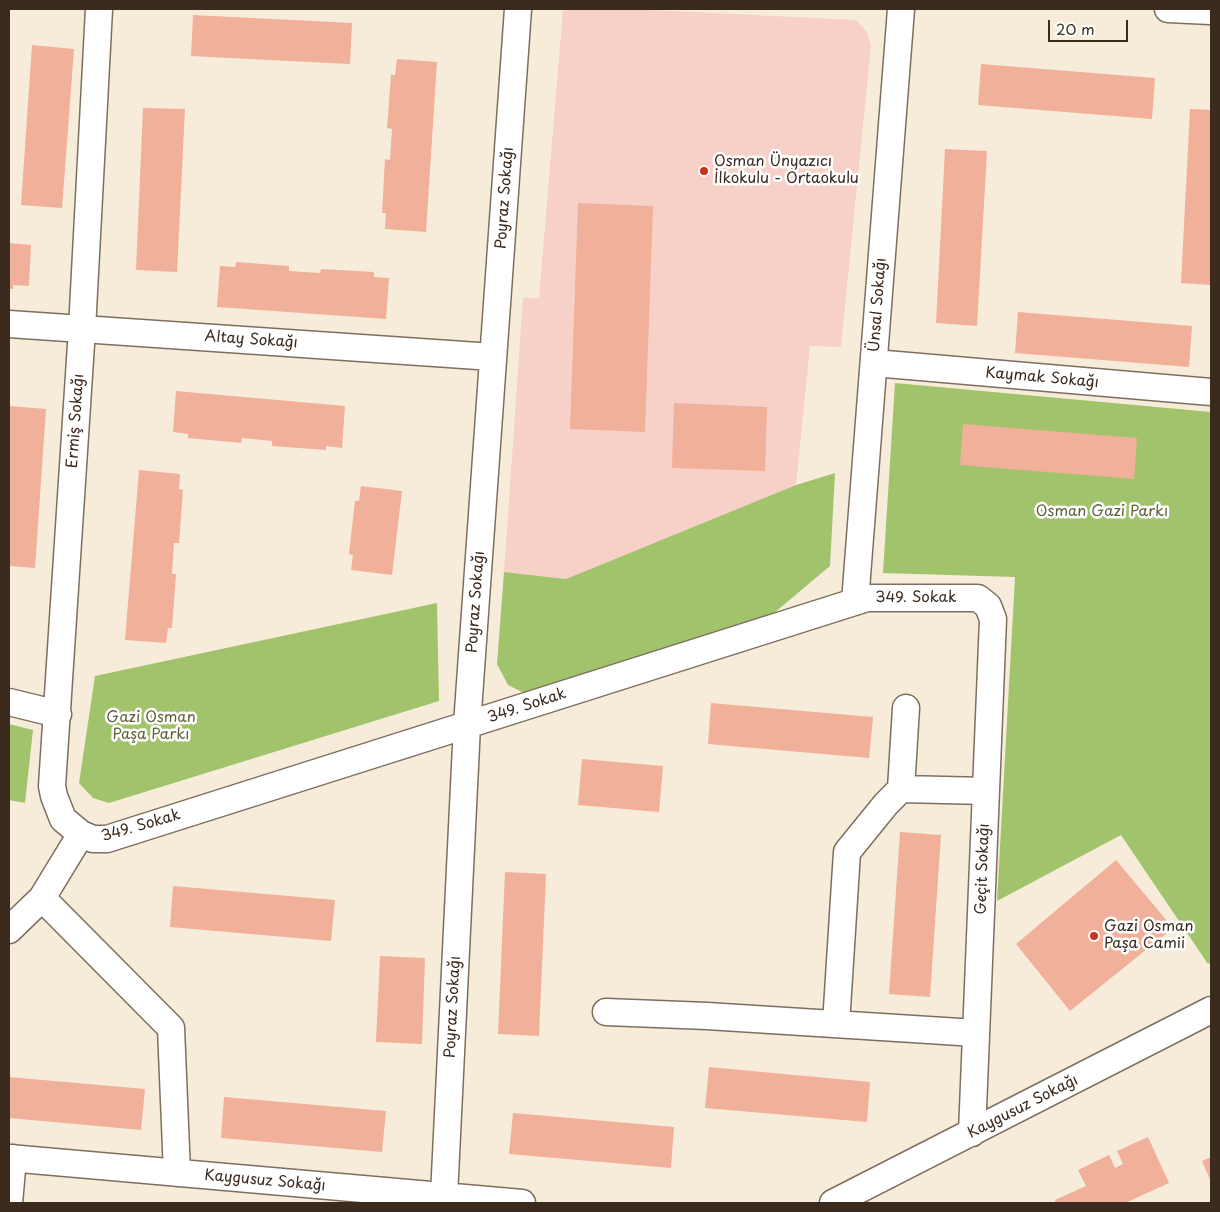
<!DOCTYPE html>
<html>
<head>
<meta charset="utf-8">
<style>
  body { margin:0 }
  #map { position:relative; width:1220px; height:1212px; overflow:hidden; background:#f7ecda; font-family:"Playpen Sans",sans-serif }
  canvas { display:block }
  .frame { position:absolute; inset:0; border:10px solid #3b2a1e; pointer-events:none }
  .scale { position:absolute; left:1048px; top:20px; width:80px; height:22px; box-sizing:border-box; border:2px solid #3b2a1e; border-top:0; padding-left:6px; font-size:15px; line-height:18px; white-space:nowrap; color:#3b2a1e; -webkit-text-stroke:4px #fff; paint-order:stroke }
</style>
</head>
<body>
<div id="map">
<canvas width="1220" height="1212"></canvas>
<div class="frame"></div>
<div class="scale">20 m</div>
</div>
<script>
const context = document.querySelector('canvas').getContext('2d');
context.lineJoin = 'round';
function fillPath(path, color) { context.fillStyle = color; context.fill(path, 'evenodd'); }
const shape = rows => new Path2D(rows.map(r => 'M' + r).join(''));
function trace(path, color, width, dash) { context.strokeStyle = color; context.lineWidth = width; context.lineCap = dash ? 'butt' : 'round'; context.setLineDash(dash || []); context.stroke(path); }
function drawText(font, color, halo, rows, align = 'center') {
  context.font = font + ' "Playpen Sans",sans-serif'; context.lineWidth = 5; context.setLineDash([]); context.textBaseline = 'middle'; context.strokeStyle = halo; context.fillStyle = color; for (const [text, x, y, turn = 0] of rows) {
    context.save(); context.translate(x, y); context.rotate((+turn || 0) * Math.PI / 180); context.textAlign = isNaN(turn) ? turn : align; if (halo) context.strokeText(text, 0, 0); context.fillText(text, 0, 0); context.restore();
  }
}
fillPath(shape([
  [563,9,632,9,856,20,866,31,871,45,841,347,810,346,796,485,566,579,504,572,523,298,539,298]
]), '#f7d1c8');
fillPath(shape([
  [895,383,1211,412,1211,962,1208,964,1121,835,997,901,1015,577,883,573],
  [835,473,830,566,774,613,530,696,508,685,497,664,504,572,566,579,796,485],
  [437,603,439,701,109,803,93,798,79,783,95,676],
  [9,724,33,730,25,803,9,800]
]), '#a1c36c');
fillPath(shape([
  [193,15,352,23,350,64,191,56],
  [32,45,74,49,62,208,21,205],
  [397,59,437,62,426,232,385,229,386,213,382,213,385,159,390,160,392,129,387,128,391,75,395,75],
  [981,64,1155,78,1152,119,978,105],
  [143,108,185,109,177,272,136,270],
  [1190,109,1211,110,1211,285,1181,283],
  [945,149,987,151,977,326,936,323],
  [578,203,653,206,645,432,570,429],
  [9,243,31,245,29,286,13,285,13,289,9,289],
  [236,262,289,266,289,271,320,273,321,269,374,272,374,277,389,278,386,319,217,307,220,266,235,267],
  [1018,312,1192,326,1189,367,1015,353],
  [176,391,345,406,342,448,326,446,326,450,272,446,272,441,242,438,241,443,188,438,188,434,173,432],
  [674,403,767,407,765,471,672,468],
  [9,406,46,409,35,568,9,566],
  [963,424,1137,438,1134,479,960,465],
  [139,470,180,474,179,489,183,490,179,543,174,543,172,574,176,574,172,628,168,628,166,643,125,640],
  [361,486,402,491,392,575,351,570,353,555,349,554,355,501,359,501],
  [711,703,873,717,869,758,708,744],
  [582,759,663,766,659,812,578,805],
  [900,832,941,835,930,997,889,994],
  [1116,860,1173,928,1070,1011,1016,944],
  [505,872,546,874,539,1036,498,1034],
  [173,886,335,900,331,941,170,927],
  [380,956,425,958,422,1044,376,1042],
  [709,1067,870,1082,867,1122,705,1108],
  [9,1077,145,1089,141,1130,9,1118],
  [224,1097,386,1111,382,1152,221,1138],
  [513,1113,674,1127,671,1168,509,1154],
  [1148,1137,1169,1183,1125,1203,1056,1203,1055,1200,1086,1186,1078,1170,1109,1155,1115,1168,1123,1164,1117,1151],
  [1211,1157,1211,1182,1202,1161]
]), '#f1b09a');
const minor = shape([
  [99,9,82,329,52,786,54,796,63,819,81,834,93,839,107,839,867,598,978,598,988,606,993,619,972,1133],
  [1168,9,1211,11],
  [9,324,493,357],
  [874,363,1211,392],
  [855,602,901,9],
  [9,702,58,714],
  [901,789,906,708],
  [42,898,81,834],
  [9,930,42,898,171,1028,177,1173],
  [606,1012,707,1016,976,1033],
  [836,1024,847,852,886,804,901,789,986,791],
  [9,1158,522,1203],
  [444,1196,467,725,518,9],
  [9,1203,13,1158],
  [833,1203,1211,1010]
]);
trace(minor, '#7d6e60', 29);
trace(minor, '#fff', 26);
for (const [x, y, r, color] of [
  [704,171,5,"#c8321e"],
  [1094,936,5,"#c8321e"]
]) { const dot = new Path2D(); dot.arc(x, y, r, 0, 2 * Math.PI); context.fillStyle = color; context.fill(dot); trace(dot, '#fff', 2); }
drawText('15px', '#3b2a1e', '#fff', [
  ["Osman Ünyazıcı",714,162],
  ["İlkokulu - Ortaokulu",714,179],
  ["Gazi Osman",1104,927],
  ["Paşa Camii",1104,944]
], 'left');
drawText('15px', '#3b2a1e', '#fff', [
  ["Poyraz Sokağı",505,198,-86],
  ["Ünsal Sokağı",878,305,-86],
  ["Altay Sokağı",251,340,4],
  ["Kaymak Sokağı",1042,378,5],
  ["Ermiş Sokağı",76,421,-86],
  ["349. Sokak",916,598],
  ["Poyraz Sokağı",476,602,-86],
  ["349. Sokak",527,706,-18],
  ["349. Sokak",141,826,-16],
  ["Geçit Sokağı",983,869,-88],
  ["Poyraz Sokağı",453,1007,-87],
  ["Kaygusuz Sokağı",1023,1107,-27],
  ["Kaygusuz Sokağı",265,1181,5]
]);
drawText('15px', '#5f6039', '#fff', [
  ["Osman Gazi Parkı",1102,512],
  ["Gazi Osman",151,718],
  ["Paşa Parkı",151,735]
]);
</script>
</body>
</html>
